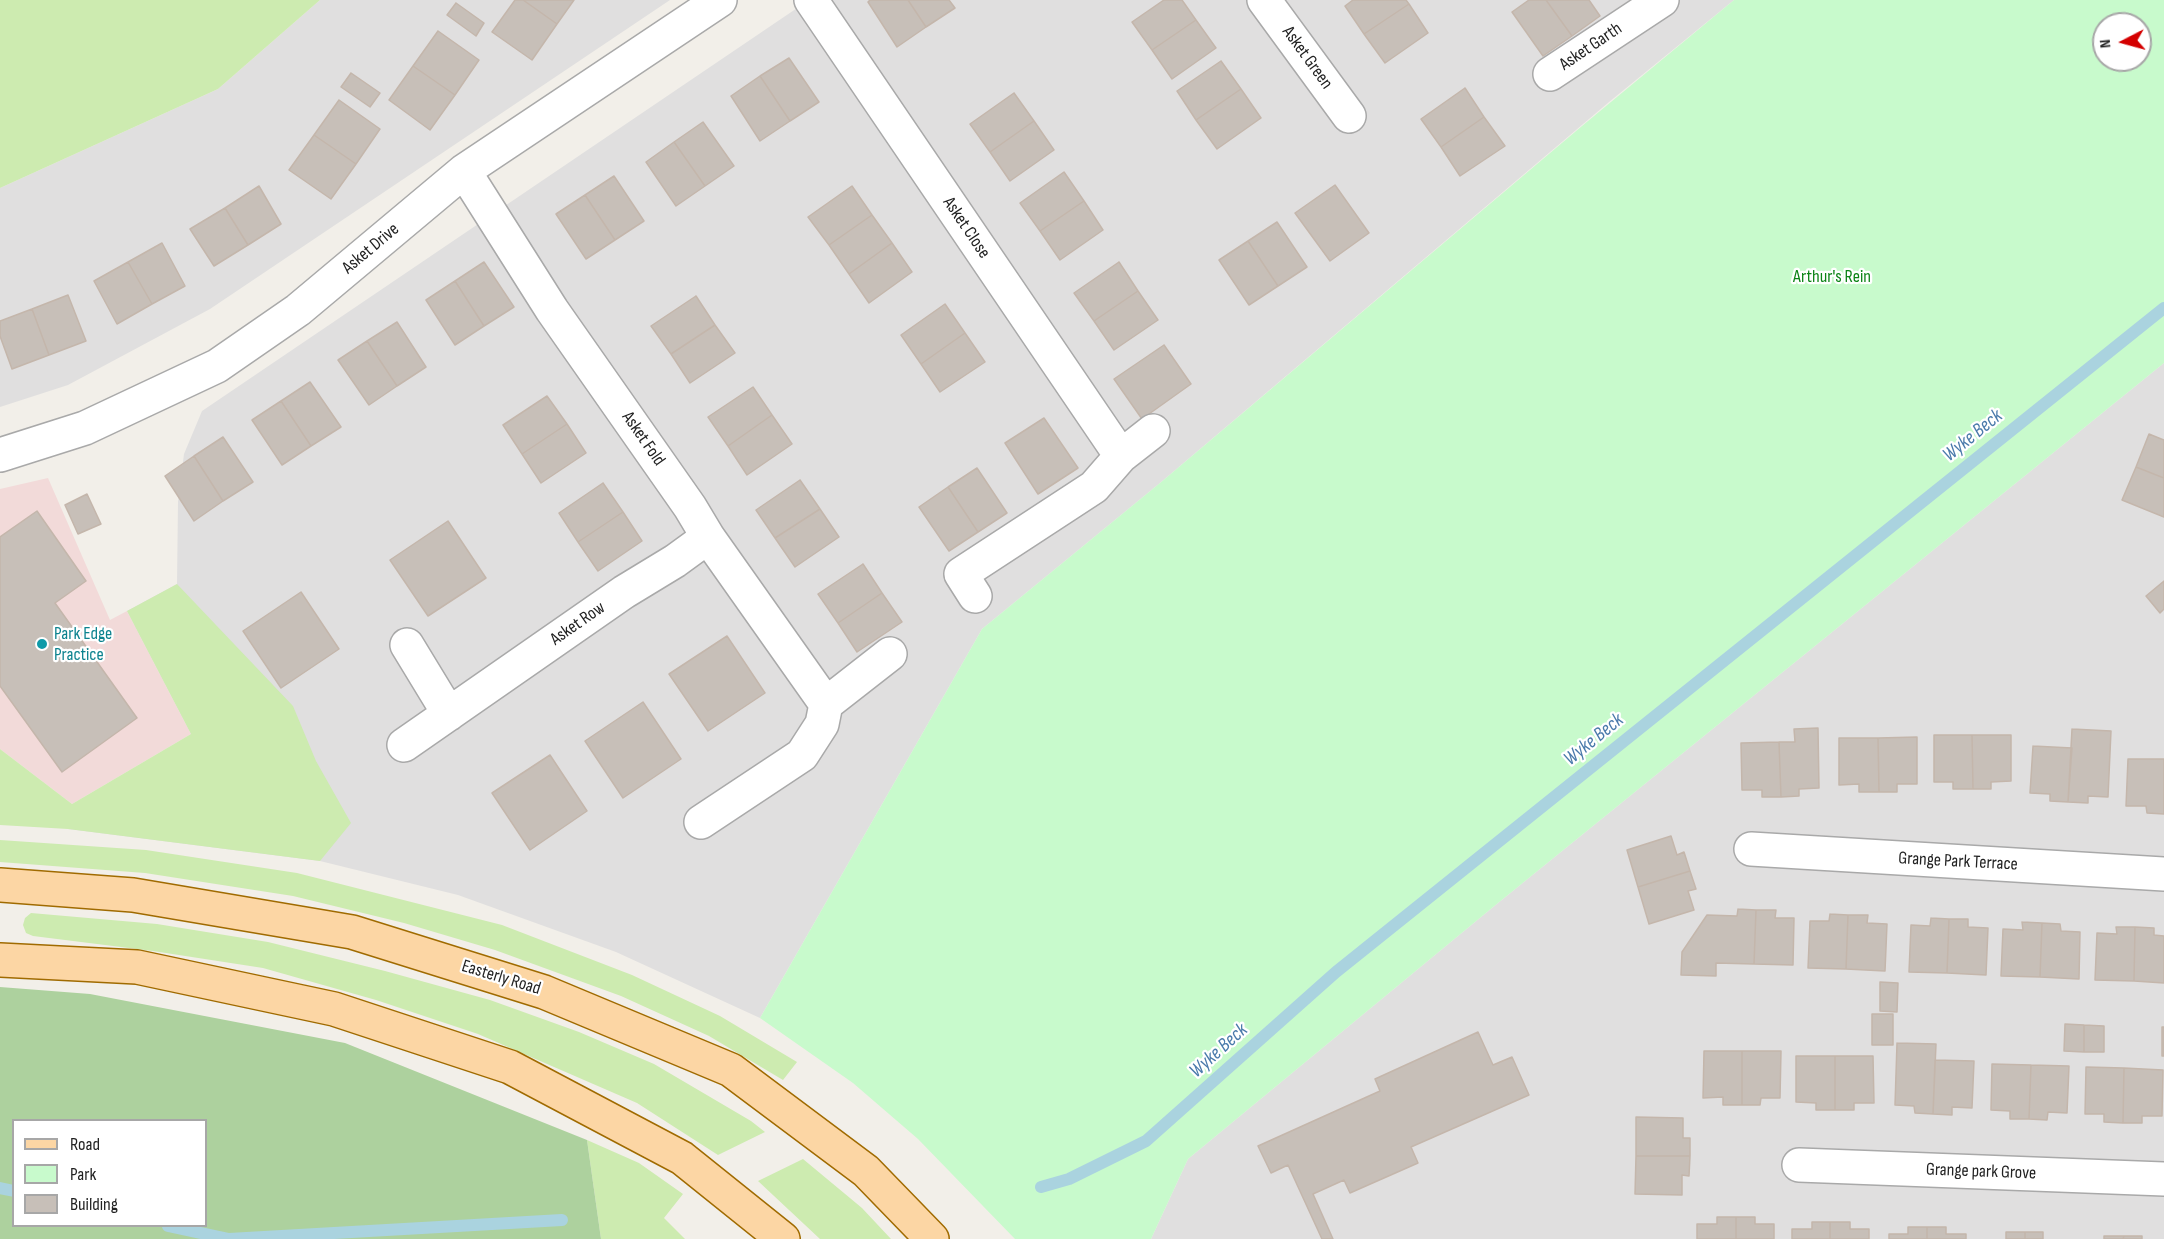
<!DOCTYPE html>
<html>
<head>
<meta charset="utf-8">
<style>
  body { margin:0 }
  #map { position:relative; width:2164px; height:1239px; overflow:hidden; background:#f2efe9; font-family:"Sofia Sans Condensed",sans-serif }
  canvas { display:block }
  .legend { position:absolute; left:12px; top:1119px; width:195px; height:108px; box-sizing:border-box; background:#fff; border:2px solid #a7a7a7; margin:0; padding:8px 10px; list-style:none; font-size:18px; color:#222 }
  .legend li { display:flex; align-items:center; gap:12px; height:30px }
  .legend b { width:30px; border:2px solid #a7a7a7 }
  .north { position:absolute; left:2092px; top:12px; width:60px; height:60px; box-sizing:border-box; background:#fff; border:2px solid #a7a7a7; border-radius:50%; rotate:264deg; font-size:16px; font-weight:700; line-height:24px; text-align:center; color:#222 }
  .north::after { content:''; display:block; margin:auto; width:21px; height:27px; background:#d40000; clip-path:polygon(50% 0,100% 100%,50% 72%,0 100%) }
</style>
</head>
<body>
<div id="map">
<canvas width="2164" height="1239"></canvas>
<ul class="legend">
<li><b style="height:8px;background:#fcd6a4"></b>Road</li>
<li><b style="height:16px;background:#c8facc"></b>Park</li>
<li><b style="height:16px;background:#c7bfb8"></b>Building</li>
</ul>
<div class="north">N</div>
</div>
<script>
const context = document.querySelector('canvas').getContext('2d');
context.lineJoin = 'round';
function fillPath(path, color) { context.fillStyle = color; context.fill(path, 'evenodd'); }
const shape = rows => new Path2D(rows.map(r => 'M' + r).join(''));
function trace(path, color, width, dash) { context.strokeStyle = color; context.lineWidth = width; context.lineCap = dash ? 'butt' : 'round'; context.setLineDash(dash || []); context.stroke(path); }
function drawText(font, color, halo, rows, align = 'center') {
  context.font = font + ' "Sofia Sans Condensed",sans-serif'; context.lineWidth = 4.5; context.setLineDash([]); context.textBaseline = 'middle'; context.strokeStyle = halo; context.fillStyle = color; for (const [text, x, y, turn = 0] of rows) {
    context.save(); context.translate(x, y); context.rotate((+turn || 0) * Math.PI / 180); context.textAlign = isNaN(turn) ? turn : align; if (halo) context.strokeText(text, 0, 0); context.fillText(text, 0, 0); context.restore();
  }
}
fillPath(shape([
  [320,0,670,0,210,309,68,385,0,407,0,188,218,89],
  [809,0,1734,0,1609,102,1160,483,982,629,760,1018,616,952,458,895,320,861,68,829,191,734,127,611,177,584,178,502,184,454,202,411],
  [2164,363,2164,1239,1151,1239,1188,1159,1498,903]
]), '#e0dfdf');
fillPath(shape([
  [48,478,110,620,127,611,191,734,72,804,0,749,0,489]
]), '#f2dad9');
fillPath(shape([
  [0,0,320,0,218,89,0,188],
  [177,584,293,706,316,761,351,823,320,861,68,829,0,825,0,749,72,804,191,734,127,611],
  [0,840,146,850,297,873,502,925,632,975,720,1016,797,1062,783,1080,709,1036,621,996,495,950,404,923,293,896,145,873,0,862],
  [31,913,157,924,268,942,385,971,490,1000,579,1032,654,1064,751,1121,765,1132,718,1155,637,1103,478,1034,376,1000,263,968,153,951,33,936,26,933,23,925,25,918],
  [587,1140,639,1163,683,1194,664,1218,685,1239,601,1239],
  [803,1159,862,1208,891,1239,820,1239,758,1181]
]), '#cdebb0');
fillPath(shape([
  [0,987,90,994,345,1043,587,1140,601,1239,0,1239],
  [14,1120,206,1120,206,1226,14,1226]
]), '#add19e');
fillPath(shape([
  [1734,0,2164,0,2164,363,1498,903,1188,1159,1151,1239,1015,1239,918,1139,853,1083,760,1018,982,629,1160,483,1582,126],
  [2104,24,2140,24,2140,60,2104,60]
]), '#c8facc');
trace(shape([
  [1041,1187,1069,1179,1146,1141,1336,972,2164,308],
  [0,1188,14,1191],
  [168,1226,229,1239],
  [229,1239,562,1220]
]), '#aad3df', 12);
const building = shape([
  [515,0,523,0,557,24,532,60,492,32,515,0],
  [523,0,574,0,557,24,523,0],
  [870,0,908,0,926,27,897,47,868,2,870,0],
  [908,0,949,0,955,8,926,27,908,0],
  [1164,0,1182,0,1196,20,1152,50,1132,22,1164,0],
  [1353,0,1406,0,1409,4,1364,34,1345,6,1353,0],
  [1529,0,1546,0,1572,36,1543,56,1512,12,1529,0],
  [1546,0,1589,0,1600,16,1572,36,1546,0],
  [456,3,484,23,476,36,447,15,456,3],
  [1409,4,1428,33,1385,63,1364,34,1409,4],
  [1196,20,1216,48,1172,79,1152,50,1196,20],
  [438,31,479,60,455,95,413,66,438,31],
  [789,58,819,102,790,121,760,76,789,58],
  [1221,61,1241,89,1196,120,1177,91,1221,61],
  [413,66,455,95,430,130,389,100,413,66],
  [351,73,380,93,370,107,341,87,351,73],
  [760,76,790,121,760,141,731,96,760,76],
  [1465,88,1484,117,1441,147,1421,119,1465,88],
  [1241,89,1261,118,1217,149,1196,120,1241,89],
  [1014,93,1034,121,990,152,970,124,1014,93],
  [339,100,380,129,356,164,314,135,339,100],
  [1484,117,1505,146,1460,176,1441,147,1484,117],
  [1034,121,1054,150,1010,181,990,152,1034,121],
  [703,122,734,166,705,186,674,142,703,122],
  [314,135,356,164,331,199,289,170,314,135],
  [674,142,705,186,676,206,646,162,674,142],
  [1064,172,1084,201,1040,231,1020,203,1064,172],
  [614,176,644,221,615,240,585,195,614,176],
  [1335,185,1369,233,1330,261,1295,213,1335,185],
  [259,186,281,224,248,245,225,208,259,186],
  [852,186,872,215,829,245,808,217,852,186],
  [585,195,615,240,586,259,556,214,585,195],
  [1084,201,1103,230,1060,260,1040,231,1084,201],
  [225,208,248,245,214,266,190,229,225,208],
  [872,215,892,243,849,274,829,245,872,215],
  [1277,222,1307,267,1278,286,1248,241,1277,222],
  [1248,241,1278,286,1249,305,1219,260,1248,241],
  [162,243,185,286,152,304,128,262,162,243],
  [892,243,912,272,869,303,849,274,892,243],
  [128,262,152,304,117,324,94,281,128,262],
  [484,262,514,307,484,326,455,281,484,262],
  [1119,262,1138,291,1094,321,1074,293,1119,262],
  [455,281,484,326,455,345,426,300,455,281],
  [1138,291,1158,320,1114,350,1094,321,1138,291],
  [68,295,86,341,49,355,32,309,68,295],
  [696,296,715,325,671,354,651,326,696,296],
  [945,304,965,333,921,364,901,335,945,304],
  [32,309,49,355,12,369,0,336,0,321,32,309],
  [397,322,426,367,397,386,367,341,397,322],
  [715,325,735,353,690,383,671,354,715,325],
  [965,333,985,362,940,392,921,364,965,333],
  [367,341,397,386,369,405,338,360,367,341],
  [1164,345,1191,384,1142,419,1114,379,1164,345],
  [310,382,341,427,311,446,281,401,310,382],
  [753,387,772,415,728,446,708,417,753,387],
  [547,396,567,424,522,454,503,425,547,396],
  [281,401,311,446,282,465,252,420,281,401],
  [772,415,792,444,747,475,728,446,772,415],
  [1044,418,1078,468,1038,494,1005,443,1044,418],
  [567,424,586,453,541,483,522,454,567,424],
  [2149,434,2164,440,2164,478,2136,467,2149,434],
  [223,437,253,482,223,501,194,456,223,437],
  [194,456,223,501,194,521,165,476,194,456],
  [2136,467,2164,478,2164,517,2122,500,2136,467],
  [977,468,1007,513,978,532,948,487,977,468],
  [800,480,820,509,775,538,756,510,800,480],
  [603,483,623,512,578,542,559,513,603,483],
  [948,487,978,532,949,551,919,507,948,487],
  [87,494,101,524,78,534,65,505,87,494],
  [820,509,839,537,795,567,775,538,820,509],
  [37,511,86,581,55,603,137,718,62,772,0,686,0,537,37,511],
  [623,512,642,541,598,571,578,542,623,512],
  [448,521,486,578,428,616,390,560,448,521],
  [863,564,882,593,838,623,818,594,863,564],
  [2164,581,2164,609,2160,613,2146,596,2164,581],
  [301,592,339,649,281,688,243,631,301,592],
  [882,593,902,622,857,652,838,623,882,593],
  [727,636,765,693,708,731,669,674,727,636],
  [643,702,681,759,623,798,585,741,643,702],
  [1818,728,1819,788,1799,789,1799,796,1781,797,1779,742,1795,742,1794,729,1818,728],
  [2072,729,2111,731,2108,797,2088,796,2088,803,2068,802,2072,729],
  [1934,735,1972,735,1973,789,1953,789,1953,782,1934,782,1934,735],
  [1972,735,2011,735,2011,781,1991,782,1991,789,1973,789,1972,735],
  [1917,737,1917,784,1897,784,1897,792,1879,792,1878,738,1917,737],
  [1839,738,1878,738,1879,792,1859,792,1859,784,1839,785,1839,738],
  [1779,742,1781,797,1762,797,1762,790,1742,790,1741,743,1779,742],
  [2033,746,2072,748,2068,802,2050,801,2050,794,2030,793,2033,746],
  [550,755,587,811,530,850,492,793,550,755],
  [2128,759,2164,759,2164,814,2147,813,2146,806,2126,806,2128,759],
  [1671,836,1677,855,1684,852,1690,871,1638,887,1627,850,1671,836],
  [1690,871,1696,889,1688,891,1694,910,1649,924,1638,887,1690,871],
  [1738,909,1756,910,1754,964,1716,963,1716,976,1681,975,1682,952,1707,915,1737,916,1738,909],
  [1756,910,1776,910,1775,918,1794,918,1793,965,1754,964,1756,910],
  [1830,914,1848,915,1846,969,1808,968,1810,921,1829,921,1830,914],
  [1848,915,1868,915,1867,923,1887,924,1885,971,1846,969,1848,915],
  [1931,918,1949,919,1947,973,1909,972,1911,925,1930,926,1931,918],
  [1949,919,1968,919,1968,927,1988,928,1986,975,1947,973,1949,919],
  [2022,922,2042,923,2040,977,2001,976,2003,929,2023,930,2022,922],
  [2042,923,2060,924,2061,931,2080,932,2079,979,2040,977,2042,923],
  [2116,927,2135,927,2134,981,2095,980,2097,933,2117,934,2116,927],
  [2135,927,2154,928,2154,935,2164,936,2164,983,2134,981,2135,927],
  [1880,982,1898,983,1897,1012,1880,1011,1880,982],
  [1872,1014,1893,1014,1893,1045,1872,1045,1872,1014],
  [2065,1024,2084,1025,2084,1052,2064,1051,2065,1024],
  [2084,1025,2104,1026,2104,1052,2084,1052,2084,1025],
  [2162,1027,2164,1027,2164,1056,2162,1056,2162,1027],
  [1478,1032,1493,1065,1512,1057,1529,1095,1411,1147,1418,1163,1350,1193,1344,1180,1313,1194,1333,1239,1322,1239,1288,1165,1271,1173,1258,1146,1380,1091,1375,1079,1478,1032],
  [1897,1043,1936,1044,1933,1114,1915,1113,1914,1106,1895,1105,1897,1043],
  [1704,1051,1742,1051,1742,1105,1723,1105,1723,1097,1703,1098,1704,1051],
  [1742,1051,1781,1051,1780,1098,1761,1098,1760,1105,1742,1105,1742,1051],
  [1796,1056,1835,1056,1835,1110,1816,1110,1816,1103,1796,1102,1796,1056],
  [1835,1056,1873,1056,1874,1103,1854,1103,1854,1110,1835,1110,1835,1056],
  [1935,1060,1974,1061,1972,1108,1952,1107,1952,1115,1933,1114,1935,1060],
  [1992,1064,2031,1065,2029,1119,2010,1119,2010,1111,1991,1110,1992,1064],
  [2031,1065,2069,1066,2067,1113,2048,1112,2047,1120,2029,1119,2031,1065],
  [2086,1067,2124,1068,2123,1123,2104,1122,2104,1114,2085,1114,2086,1067],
  [2124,1068,2163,1070,2162,1116,2142,1116,2142,1123,2123,1123,2124,1068],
  [1636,1117,1683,1118,1683,1138,1690,1138,1690,1156,1636,1156,1636,1117],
  [1636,1156,1690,1156,1689,1176,1682,1175,1682,1195,1635,1194,1636,1156],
  [1717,1217,1736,1217,1736,1239,1697,1239,1697,1224,1717,1224,1717,1217],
  [1736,1217,1755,1217,1755,1224,1774,1224,1774,1239,1736,1239,1736,1217],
  [1812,1222,1830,1222,1830,1239,1792,1239,1792,1229,1812,1229,1812,1222],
  [1830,1222,1850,1222,1850,1229,1869,1229,1869,1239,1830,1239,1830,1222],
  [1908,1227,1927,1227,1927,1239,1889,1239,1889,1234,1908,1234,1908,1227],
  [1927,1227,1946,1227,1946,1234,1966,1234,1966,1239,1927,1239,1927,1227],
  [2006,1232,2025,1232,2025,1239,2006,1239,2006,1232],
  [2025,1232,2043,1232,2043,1239,2025,1239,2025,1232],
  [2104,1236,2124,1236,2123,1239,2104,1239,2104,1236],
  [2124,1236,2142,1236,2142,1239,2123,1239,2124,1236]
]);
fillPath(building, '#c7bfb8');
trace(building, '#c4b6ab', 1.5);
const minor = shape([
  [811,0,1121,456],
  [1264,0,1349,116],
  [1550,74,1662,0],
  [464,171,552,310,690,507,708,537,826,704],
  [0,455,85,428,217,366,298,310,464,171,720,0],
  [975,596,961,574,1094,487,1121,456,1153,431],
  [407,645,449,714],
  [404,745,624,592,675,561,708,537],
  [701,822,802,755,822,724,826,704,890,654],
  [1751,849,2164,874],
  [1799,1165,2164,1179]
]);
const primary = shape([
  [0,885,133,895,352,932,544,992,731,1070,866,1171,932,1239],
  [0,960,137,967,334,1009,510,1067,682,1158,783,1239]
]);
trace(minor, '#a9a9a9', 36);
trace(primary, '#a06b00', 36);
trace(minor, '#fff', 33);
trace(primary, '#fcd6a4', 33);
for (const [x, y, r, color] of [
  [42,644,6,"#0f9aa8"]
]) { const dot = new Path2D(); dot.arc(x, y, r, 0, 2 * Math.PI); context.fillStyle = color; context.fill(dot); trace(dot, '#fff', 2); }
drawText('18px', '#222', '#fff', [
  ["Asket Garth",1591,47,-34],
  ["Asket Green",1307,58,54],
  ["Asket Close",966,228,56],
  ["Asket Drive",371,249,-40],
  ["Asket Fold",643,439,55],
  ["Asket Row",578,624,-35],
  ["Grange Park Terrace",1958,862,3],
  ["Easterly Road",501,978,17],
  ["Grange park Grove",1981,1172,2]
]);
drawText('18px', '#0c8416', '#fff', [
  ["Arthur's Rein",1832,277]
]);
drawText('18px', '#0d838f', '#fff', [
  ["Park Edge",54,634],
  ["Practice",54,655]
], 'left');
drawText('italic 20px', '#4a7aab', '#fff', [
  ["Wyke Beck",1973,436,-39],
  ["Wyke Beck",1594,740,-39],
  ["Wyke Beck",1219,1051,-42]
]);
</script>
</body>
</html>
